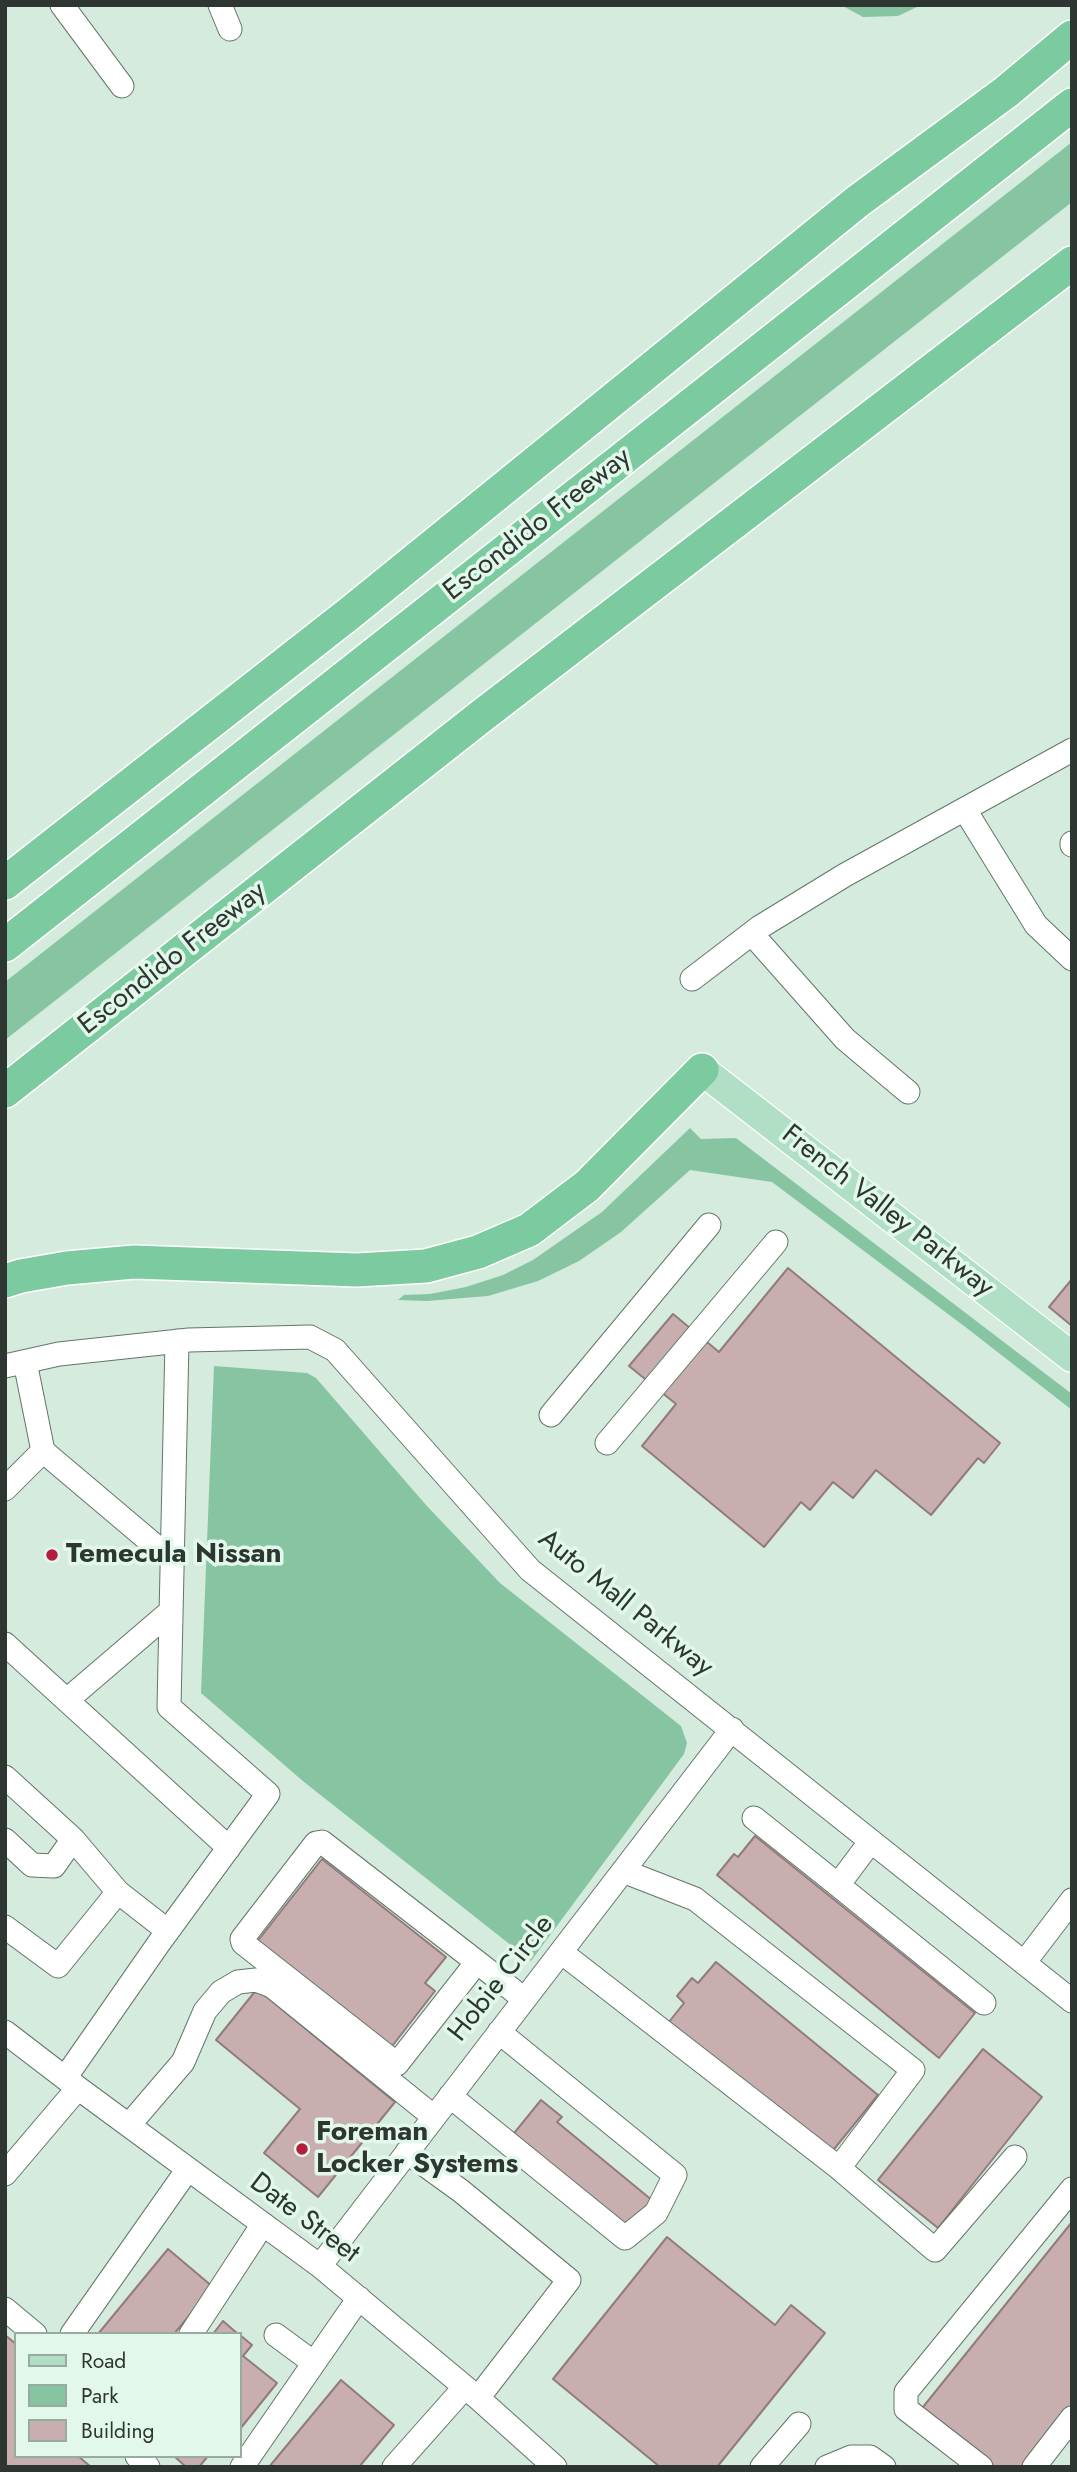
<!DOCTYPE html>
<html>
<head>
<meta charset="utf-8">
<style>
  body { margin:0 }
  #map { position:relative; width:1077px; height:2472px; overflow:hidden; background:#d4ebdd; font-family:Jost,sans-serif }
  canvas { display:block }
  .frame { position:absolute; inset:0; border:7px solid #2d3631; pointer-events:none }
  .legend { position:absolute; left:14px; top:2332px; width:228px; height:126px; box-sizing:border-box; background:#e1f8ea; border:2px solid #99aaa0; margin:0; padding:9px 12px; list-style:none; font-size:21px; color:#2d3631 }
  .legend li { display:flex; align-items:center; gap:14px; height:35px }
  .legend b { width:35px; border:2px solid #99aaa0 }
</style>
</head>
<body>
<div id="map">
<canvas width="1077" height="2472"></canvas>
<div class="frame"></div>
<ul class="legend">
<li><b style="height:9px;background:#b0dfc6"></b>Road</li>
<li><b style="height:19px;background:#87c5a2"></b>Park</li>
<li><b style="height:19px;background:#c8aeaf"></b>Building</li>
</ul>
</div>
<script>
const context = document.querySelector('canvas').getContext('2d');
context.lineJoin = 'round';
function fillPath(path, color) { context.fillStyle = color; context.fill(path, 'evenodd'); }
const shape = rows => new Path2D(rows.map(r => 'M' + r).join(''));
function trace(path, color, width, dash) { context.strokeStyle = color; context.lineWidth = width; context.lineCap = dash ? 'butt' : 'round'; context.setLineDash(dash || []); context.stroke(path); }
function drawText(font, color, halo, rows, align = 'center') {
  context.font = font + ' Jost,sans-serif'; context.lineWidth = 7; context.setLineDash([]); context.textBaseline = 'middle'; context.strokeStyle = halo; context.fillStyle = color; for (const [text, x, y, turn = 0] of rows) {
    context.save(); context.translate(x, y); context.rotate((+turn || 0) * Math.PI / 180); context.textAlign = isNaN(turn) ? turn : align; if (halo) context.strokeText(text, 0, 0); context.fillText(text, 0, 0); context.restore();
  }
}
fillPath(shape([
  [841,5,921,5,898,16,863,17],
  [1072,142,1072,202,5,1040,5,982],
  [690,1128,701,1139,736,1138,1072,1394,1072,1410,968,1329,772,1182,690,1170,621,1232,579,1261,538,1281,488,1296,427,1301,398,1300,404,1295,430,1294,466,1287,503,1275,533,1260,602,1212],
  [214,1366,307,1373,316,1378,426,1505,500,1583,681,1726,687,1743,684,1754,531,1961,304,1782,201,1693]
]), '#87c5a2');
const building = shape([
  [788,1268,1000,1443,984,1463,978,1458,931,1515,876,1470,853,1498,833,1482,810,1510,801,1502,764,1547,642,1446,676,1404,629,1366,673,1314,719,1352,788,1268],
  [1072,1279,1072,1326,1049,1307,1072,1279],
  [755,1836,975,2013,939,2058,717,1875,734,1854,738,1857,755,1836],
  [322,1859,446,1957,425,1983,435,1991,386,2054,253,1947,322,1859],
  [716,1962,878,2095,830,2154,669,2022,684,2003,677,1996,692,1978,698,1983,716,1962],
  [257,1989,395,2102,318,2197,264,2153,300,2109,216,2040,257,1989],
  [983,2049,1042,2097,938,2228,878,2180,983,2049],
  [541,2100,562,2117,557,2122,653,2201,626,2233,511,2137,541,2100],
  [1072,2222,1072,2407,1024,2467,987,2467,919,2412,1072,2222],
  [667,2237,775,2325,791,2305,825,2333,717,2467,660,2467,553,2379,667,2237],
  [168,2249,213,2287,174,2334,98,2334,168,2249],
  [223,2321,238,2334,213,2334,223,2321],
  [5,2335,16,2344,16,2456,78,2456,91,2467,5,2467,5,2335],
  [240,2335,252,2345,243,2356,277,2383,240,2429,240,2335],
  [341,2380,394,2425,359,2467,269,2467,341,2380],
  [174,2456,208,2456,199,2467,186,2467,174,2456]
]);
fillPath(building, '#c8aeaf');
trace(building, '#937b7c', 2);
const minor = shape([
  [62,5,122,86],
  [220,5,230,29],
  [965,810,1036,925,1072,959],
  [1072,843,1072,845],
  [752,934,845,1039,908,1092],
  [692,979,760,927,845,875,1072,750],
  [5,1366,59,1354,189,1340,310,1337,335,1350,530,1570,1072,2001],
  [551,1415,709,1225],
  [607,1443,776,1242],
  [43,1451,172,1560],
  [5,1489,43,1451,25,1362],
  [5,1644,229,1848],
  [67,1700,171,1611],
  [5,1777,73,1839,118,1892,168,1931],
  [754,1818,838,1885,871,1841],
  [5,1840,32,1865,54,1866,73,1839],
  [838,1885,984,2003],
  [5,1927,58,1966,118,1892],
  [561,1952,839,2168,913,2070,695,1899,623,1871],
  [477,1962,397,2064,243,1943,242,1939,316,1843,322,1842,477,1962,524,1999],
  [1024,1963,1072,1900],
  [5,2032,78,2088,320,2266,478,2398,555,2467],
  [65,2078,159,1943,268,1794,169,1707,177,1341],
  [450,2096,625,2238,656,2213,675,2175,499,2032],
  [129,2125,183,2062,205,2011,221,1992,238,1982,256,1980,272,1986,434,2117],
  [407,2152,461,2191,569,2280,478,2398],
  [839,2168,935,2250,1015,2157],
  [5,2174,78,2088],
  [320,2266,732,1729],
  [5,2309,35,2334],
  [72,2334,188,2169],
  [191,2334,263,2224],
  [276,2335,314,2363],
  [137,2456,148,2467],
  [242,2467,359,2298],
  [394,2467,465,2387],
  [762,2467,799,2424],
  [827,2467,851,2457,870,2457,884,2467],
  [981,2467,906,2409,906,2392,1072,2189],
  [1034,2467,1072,2418]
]);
const major = shape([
  [702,1070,1072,1357]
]);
const highway = shape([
  [5,883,350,613,858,201,1006,92,1072,37],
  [5,945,1072,105],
  [5,1091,484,714,1072,263],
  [5,1281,21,1276,67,1268,134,1262,357,1270,426,1266,478,1252,529,1230,587,1186,702,1070]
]);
trace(minor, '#62766a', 25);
trace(major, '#fff', 32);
trace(highway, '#fff', 36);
trace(minor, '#fff', 23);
trace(major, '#b0dfc6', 30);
trace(highway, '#7ccaa0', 33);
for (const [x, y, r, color] of [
  [52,1555,7,"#b3203f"],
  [302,2149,7,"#b3203f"]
]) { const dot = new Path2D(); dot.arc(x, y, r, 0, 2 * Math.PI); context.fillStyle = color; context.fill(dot); trace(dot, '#e1f8ea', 2.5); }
drawText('28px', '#2d3631', '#e1f8ea', [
  ["Escondido Freeway",538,525,-38],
  ["Escondido Freeway",173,959,-38],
  ["French Valley Parkway",887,1212,38],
  ["Auto Mall Parkway",625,1604,39],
  ["Hobie Circle",502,1979,-52],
  ["Date Street",304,2219,37]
]);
drawText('bold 28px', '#2d3631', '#e1f8ea', [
  ["Temecula Nissan",66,1555],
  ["Foreman",316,2133],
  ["Locker Systems",316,2165]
], 'left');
</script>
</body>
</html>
